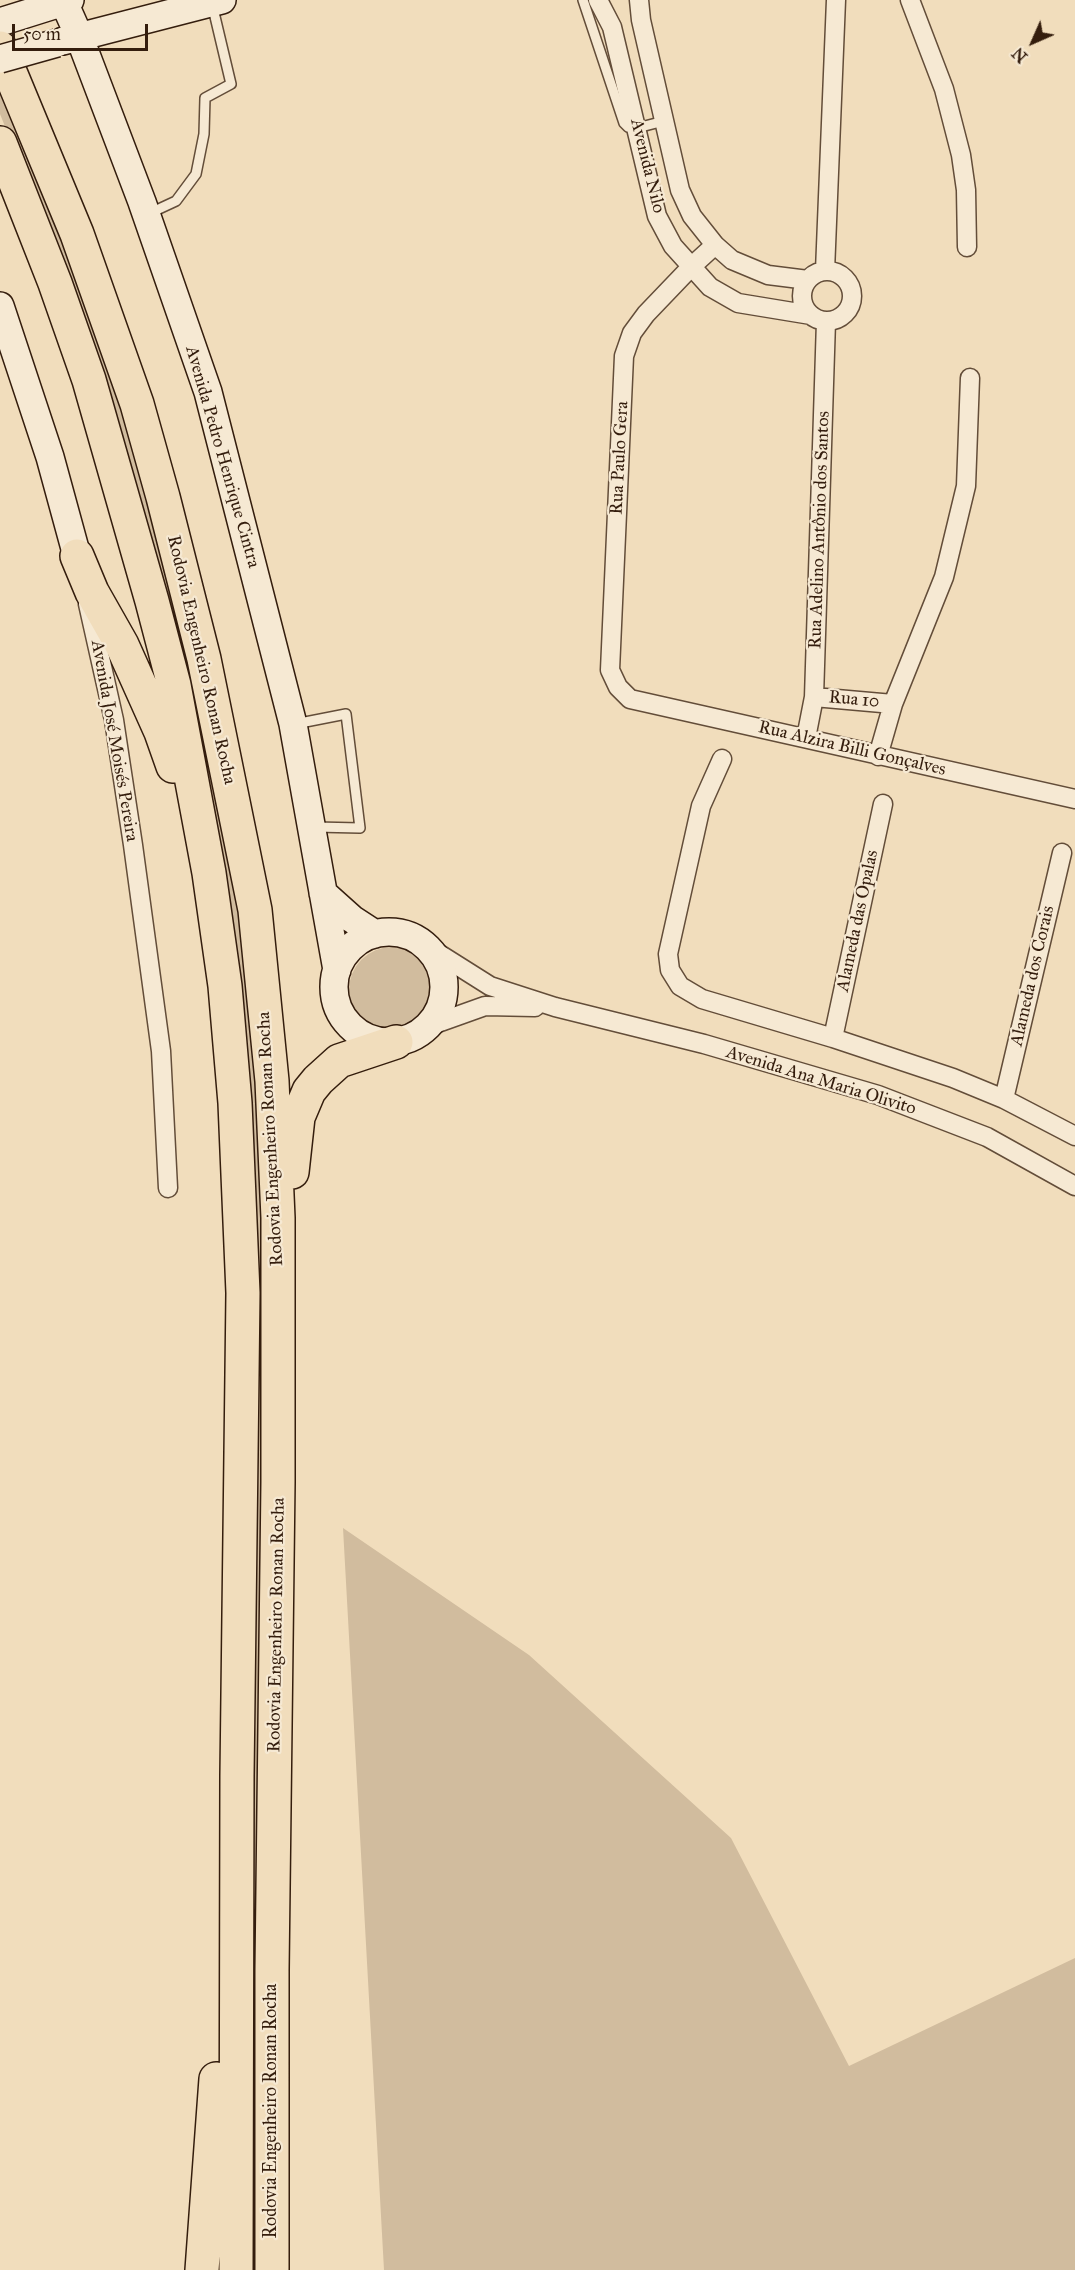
<!DOCTYPE html>
<html>
<head>
<meta charset="utf-8">
<style>
  body { margin:0 }
  #map { position:relative; width:1075px; height:2270px; overflow:hidden; background:#f1ddbc; font-family:"IM FELL Great Primer",serif }
  canvas { display:block }
  .north { position:absolute; left:1003px; top:12px; width:60px; height:60px; -webkit-text-stroke:4px #f6e9d3; paint-order:stroke; rotate:225deg; font-size:16px; font-weight:700; line-height:24px; text-align:center; color:#341d0d }
  .north::after { content:''; display:block; margin:auto; width:21px; height:27px; background:#341d0d; clip-path:polygon(50% 0,100% 100%,50% 72%,0 100%) }
  .scale { position:absolute; left:12px; top:24px; width:136px; height:27px; box-sizing:border-box; border:3px solid #341d0d; border-top:0; padding-left:8px; font-size:18px; line-height:21px; white-space:nowrap; color:#341d0d; -webkit-text-stroke:4px #f6e9d3; paint-order:stroke }
</style>
</head>
<body>
<div id="map">
<canvas width="1075" height="2270"></canvas>
<div class="north">N</div>
<div class="scale">50 m</div>
</div>
<script>
const context = document.querySelector('canvas').getContext('2d');
context.lineJoin = 'round';
function fillPath(path, color) { context.fillStyle = color; context.fill(path, 'evenodd'); }
const shape = rows => new Path2D(rows.map(r => 'M' + r).join(''));
function trace(path, color, width, dash) { context.strokeStyle = color; context.lineWidth = width; context.lineCap = dash ? 'butt' : 'round'; context.setLineDash(dash || []); context.stroke(path); }
function drawText(font, color, halo, rows, align = 'center') {
  context.font = font + ' "IM FELL Great Primer",serif'; context.lineWidth = 4.5; context.setLineDash([]); context.textBaseline = 'middle'; context.strokeStyle = halo; context.fillStyle = color; for (const [text, x, y, turn = 0] of rows) {
    context.save(); context.translate(x, y); context.rotate((+turn || 0) * Math.PI / 180); context.textAlign = isNaN(turn) ? turn : align; if (halo) context.strokeText(text, 0, 0); context.fillText(text, 0, 0); context.restore();
  }
}
fillPath(shape([
  [0,74,49,191,152,496,238,881,266,1175,260,2270,245,2270,234,971,33,196,0,114],
  '349 990a43 43 0 1 1 86 0a43 43 0 1 1-86 0Z',
  [343,1528,529,1655,731,1838,849,2066,1075,1958,1075,2270,384,2270]
]), '#d1bc9e');
const lane = shape([
  [583,0,624,123,628,127,637,128,664,121],
  [148,214,176,201,196,174,204,134,205,98,231,84,212,4],
  [295,724,346,714,360,828,315,827]
]);
const street = shape([
  [598,0,612,27,657,216,673,246,710,287,738,303,811,315],
  [639,0,641,20,680,190,692,216,715,245,732,260,768,275,808,280],
  [910,0,944,89,961,155,966,190,967,247],
  [715,245,691,267,646,314,632,333,624,356,610,670,618,687,630,699,1075,799],
  [825,271,836,0],
  '802 296a25 25 0 1 1 50 0a25 25 0 1 1-50 0Z',
  [88,604,114,720,133,845,161,1051,168,1188],
  [814,697,893,704],
  [806,738,814,697,826,321],
  [878,756,893,704,944,577,966,486,970,378],
  [722,759,701,806,668,954,670,970,680,986,702,999,833,1038,953,1078,1004,1099,1075,1136],
  [425,945,490,986,555,1007,704,1044,878,1095,987,1137,1075,1186],
  [429,1026,485,1006,535,1007],
  [833,1038,883,804],
  [1004,1099,1062,853]
]);
const secondary = shape([
  [63,0,79,36,142,202,208,392,293,724,337,970],
  [0,22,70,0],
  [63,41,222,0],
  [0,306,50,457,77,556],
  [323,893,352,919,375,934],
  '334 987a55 55 0 1 1 110 0a55 55 0 1 1-110 0Z'
]);
const highway = shape([
  [0,48,77,234,137,404,163,497,204,659,255,910,272,1081,278,1218,278,1482,272,1970,272,2270],
  [0,143,55,283,89,380,152,601,174,685,209,873,225,986,235,1103,243,1293,237,1775,236,2270],
  [77,556,92,592,122,645,161,732,173,766],
  [292,1172,298,1117,309,1091,318,1080,339,1061,396,1042],
  [202,2270,216,2079]
]);
trace(lane, '#634d39', 12);
trace(street, '#634d39', 21);
trace(secondary, '#341d0d', 30);
trace(highway, '#341d0d', 36);
trace(lane, '#f6e9d3', 9);
trace(street, '#f6e9d3', 18);
trace(secondary, '#f6e9d3', 27);
trace(highway, '#f1ddbc', 33);
const secondaryBridge = shape([
  [0,59,57,43]
]);
trace(secondaryBridge, '#341d0d', 30, []);
trace(secondaryBridge, '#f6e9d3', 27);
drawText('18px', '#341d0d', '#f6e9d3', [
  ["Avenida Nilo",647,166,76],
  ["Avenida Pedro Henrique Cintra",222,457,74],
  ["Rua Paulo Gera",620,458,-87],
  ["Rua Adelino Antônio dos Santos",820,530,-88],
  ["Rodovia Engenheiro Ronan Rocha",201,660,77],
  ["Rua 10",854,700,5],
  ["Avenida José Moisés Pereira",114,741,80],
  ["Rua Alzira Billi Gonçalves",852,749,13],
  ["Alameda das Opalas",858,921,-78],
  ["Alameda dos Corais",1033,976,-77],
  ["Avenida Ana Maria Olivito",821,1081,17],
  ["Rodovia Engenheiro Ronan Rocha",271,1139,-93],
  ["Rodovia Engenheiro Ronan Rocha",277,1625,-89],
  ["Rodovia Engenheiro Ronan Rocha",272,2111,-90]
]);
</script>
</body>
</html>
